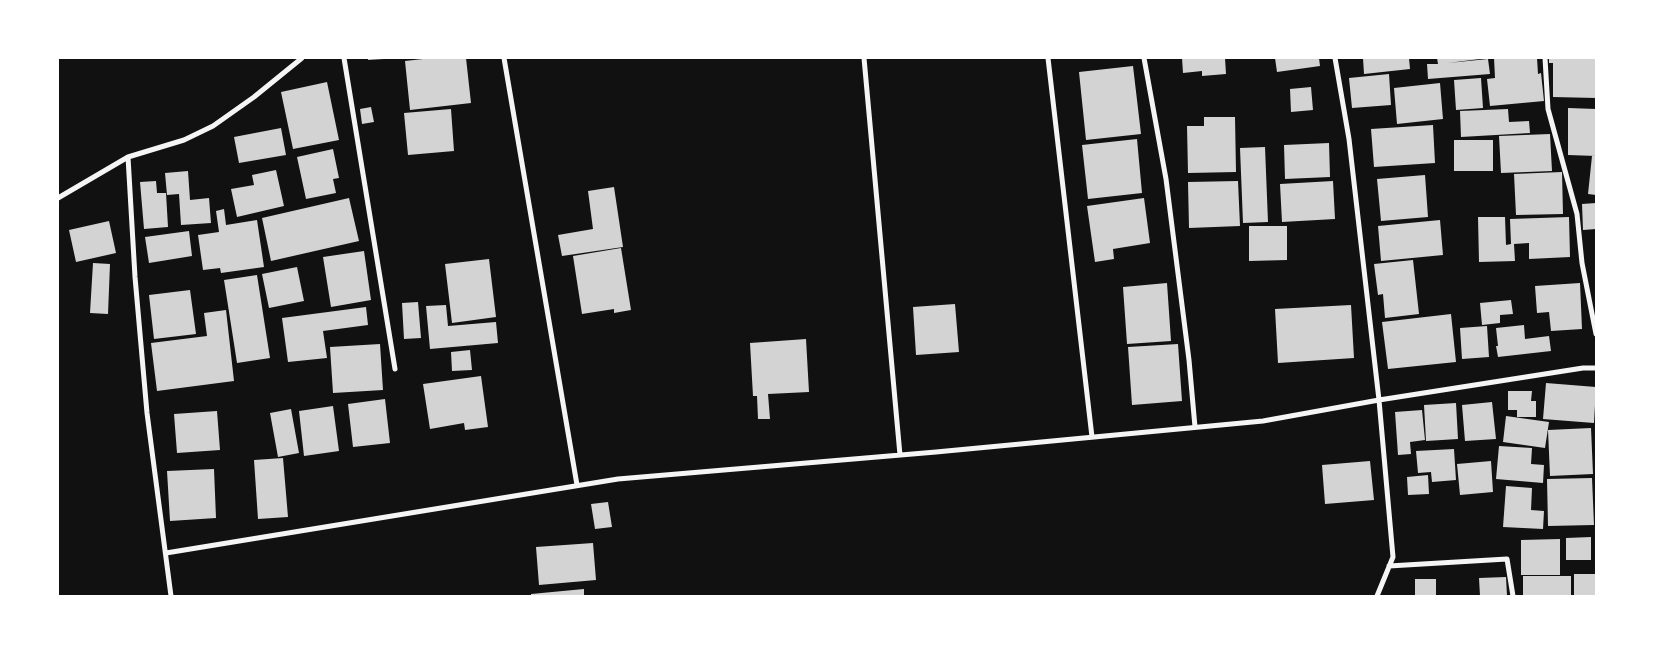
<!DOCTYPE html>
<html>
<head>
<meta charset="utf-8">
<style>
  body { margin:0 }
  #map { position:relative; width:1654px; height:654px; overflow:hidden; background:#111; font-family:"Sofia Sans Condensed",sans-serif }
  canvas { display:block }
  .frame { position:absolute; inset:0; border:59px solid #fff; pointer-events:none }
</style>
</head>
<body>
<div id="map">
<canvas width="1654" height="654"></canvas>
<div class="frame"></div>
</div>
<script>
const context = document.querySelector('canvas').getContext('2d');
context.lineJoin = 'round';
function fillPath(path, color) { context.fillStyle = color; context.fill(path, 'evenodd'); }
const shape = rows => new Path2D(rows.map(r => 'M' + r).join(''));
function trace(path, color, width, dash) { context.strokeStyle = color; context.lineWidth = width; context.lineCap = dash ? 'butt' : 'round'; context.setLineDash(dash || []); context.stroke(path); }
fillPath(shape([
  [368,58,384,58,384,59,368,60],
  [432,58,466,58,471,103,410,110,405,61],
  [1182,58,1225,58,1226,74,1202,76,1202,71,1183,73],
  [1275,58,1319,58,1320,66,1277,72],
  [1363,58,1409,58,1410,69,1364,74],
  [1437,58,1480,58,1480,59,1448,63,1488,59,1490,74,1428,79,1427,64,1438,64],
  [1494,58,1537,58,1538,74,1541,73,1544,101,1490,106,1487,79,1495,78],
  [1549,58,1596,58,1596,98,1553,97,1553,63,1549,63],
  [1133,66,1141,134,1086,140,1079,72],
  [1389,74,1391,105,1352,108,1349,78],
  [1481,78,1483,108,1456,110,1454,80],
  [327,82,339,140,293,149,281,92],
  [1440,83,1443,119,1397,124,1394,88],
  [1311,87,1313,110,1291,112,1290,89],
  [371,107,374,122,362,124,360,109],
  [1568,108,1596,109,1596,156,1568,155],
  [451,109,454,151,408,155,404,113],
  [1508,109,1509,122,1529,121,1530,133,1461,137,1460,111],
  [1204,117,1235,117,1236,172,1188,173,1187,126,1204,126],
  [1433,125,1435,163,1374,167,1371,129],
  [281,128,286,155,239,163,234,137],
  [1550,134,1552,171,1501,173,1499,136],
  [1137,139,1142,193,1088,199,1082,145],
  [1454,140,1493,140,1493,171,1454,171],
  [1329,143,1330,177,1285,179,1284,145],
  [1265,147,1268,222,1243,223,1240,148],
  [333,149,339,178,333,179,336,193,306,199,297,157],
  [1592,156,1596,156,1596,195,1588,194],
  [276,170,284,206,237,217,231,189,254,185,252,175],
  [188,171,190,200,209,198,211,223,181,225,179,194,167,195,165,173],
  [1562,172,1563,214,1516,215,1514,174],
  [1425,175,1428,217,1381,221,1377,179],
  [156,181,157,193,166,193,168,227,144,229,140,182],
  [1238,181,1240,226,1189,228,1188,182],
  [1333,181,1335,219,1282,222,1280,184],
  [614,187,623,247,562,256,558,235,593,229,588,191],
  [349,198,359,241,271,261,262,218],
  [1144,198,1150,243,1113,249,1114,259,1095,262,1087,206],
  [1596,203,1596,229,1583,230,1582,204],
  [224,209,226,225,257,220,264,267,221,273,220,268,203,270,198,235,219,232,216,211],
  [1478,217,1505,217,1506,245,1511,244,1510,219,1569,217,1570,257,1529,259,1529,243,1514,244,1515,261,1479,262],
  [1440,220,1443,255,1381,261,1378,226],
  [109,221,116,253,76,262,69,230],
  [1249,226,1287,226,1287,260,1249,261],
  [189,231,192,256,149,263,145,237],
  [621,248,631,310,614,313,614,309,582,314,573,256],
  [364,251,371,300,331,307,323,257],
  [489,259,496,317,452,323,445,264],
  [1413,260,1419,314,1385,318,1383,294,1378,295,1374,264],
  [93,263,110,264,108,314,90,313],
  [297,267,304,301,269,308,262,274],
  [257,275,270,358,237,363,224,280],
  [1167,283,1171,341,1127,344,1123,287],
  [1580,283,1582,329,1551,331,1549,312,1537,313,1535,286],
  [190,290,196,334,154,339,149,295],
  [1511,300,1513,314,1500,315,1500,323,1482,325,1480,303],
  [418,302,421,338,404,339,402,303],
  [955,304,959,352,916,355,913,307],
  [446,305,448,326,496,322,498,343,430,349,426,306],
  [1351,305,1354,358,1278,363,1275,309],
  [366,307,368,325,323,331,327,358,288,362,282,318],
  [226,310,234,381,157,391,151,343,207,336,204,313],
  [1451,314,1456,362,1388,369,1382,322],
  [1524,325,1525,339,1549,336,1551,351,1498,357,1496,346,1498,346,1496,328],
  [1487,326,1489,357,1462,359,1460,328],
  [806,339,809,392,768,394,770,419,758,419,757,396,753,396,750,343],
  [380,344,383,390,333,393,330,347],
  [1178,344,1182,401,1132,405,1128,347],
  [470,350,472,370,452,371,451,352],
  [481,376,488,427,465,430,464,423,430,429,423,384],
  [1546,383,1596,387,1594,423,1543,419],
  [1508,391,1532,391,1531,401,1536,401,1536,417,1517,417,1517,410,1508,410],
  [385,399,390,443,353,447,348,404],
  [1492,402,1496,439,1465,441,1462,405],
  [1456,403,1458,439,1426,441,1424,405],
  [333,406,339,451,304,456,299,411],
  [291,409,299,453,278,457,270,413],
  [1422,410,1425,440,1410,442,1411,454,1398,455,1395,412],
  [217,411,220,450,177,453,174,414],
  [1506,416,1549,422,1545,448,1503,442],
  [1591,428,1593,474,1550,476,1548,430],
  [1499,446,1532,448,1531,464,1544,465,1543,483,1496,479],
  [1454,449,1456,480,1432,482,1431,472,1418,473,1416,451],
  [283,458,288,517,258,519,254,460],
  [1370,461,1374,500,1325,504,1322,465],
  [1491,461,1493,492,1460,495,1457,464],
  [214,469,216,518,170,521,167,471],
  [1428,475,1429,494,1408,495,1407,477],
  [1592,478,1594,525,1548,526,1547,479],
  [1506,486,1532,488,1531,510,1544,511,1543,529,1503,527],
  [608,502,612,527,595,529,591,504],
  [1591,537,1591,560,1566,560,1566,538],
  [1560,539,1560,575,1521,575,1521,540],
  [593,543,596,580,539,585,536,547],
  [1574,574,1596,574,1596,596,1574,596],
  [1523,576,1571,576,1571,596,1523,596],
  [1506,577,1507,596,1480,596,1479,578],
  [1415,579,1436,579,1436,596,1415,596],
  [584,589,584,596,531,596,531,594]
]), '#d3d3d3');
trace(shape([
  [344,58,395,369],
  [504,58,577,485],
  [864,58,900,455],
  [1048,58,1092,437],
  [1144,58,1166,179,1189,360,1195,427],
  [1335,58,1349,139,1379,400,1393,557,1377,596],
  [1545,58,1548,109,1577,214,1582,263,1596,334],
  [128,157,135,277,147,413,171,596],
  [58,198,128,157,184,140,213,126,254,97,302,58],
  [166,553,618,479,936,452,1263,421,1379,400,1583,368,1596,368],
  [1389,566,1507,559,1513,596]
]), '#f5f5f5', 5);
</script>
</body>
</html>
